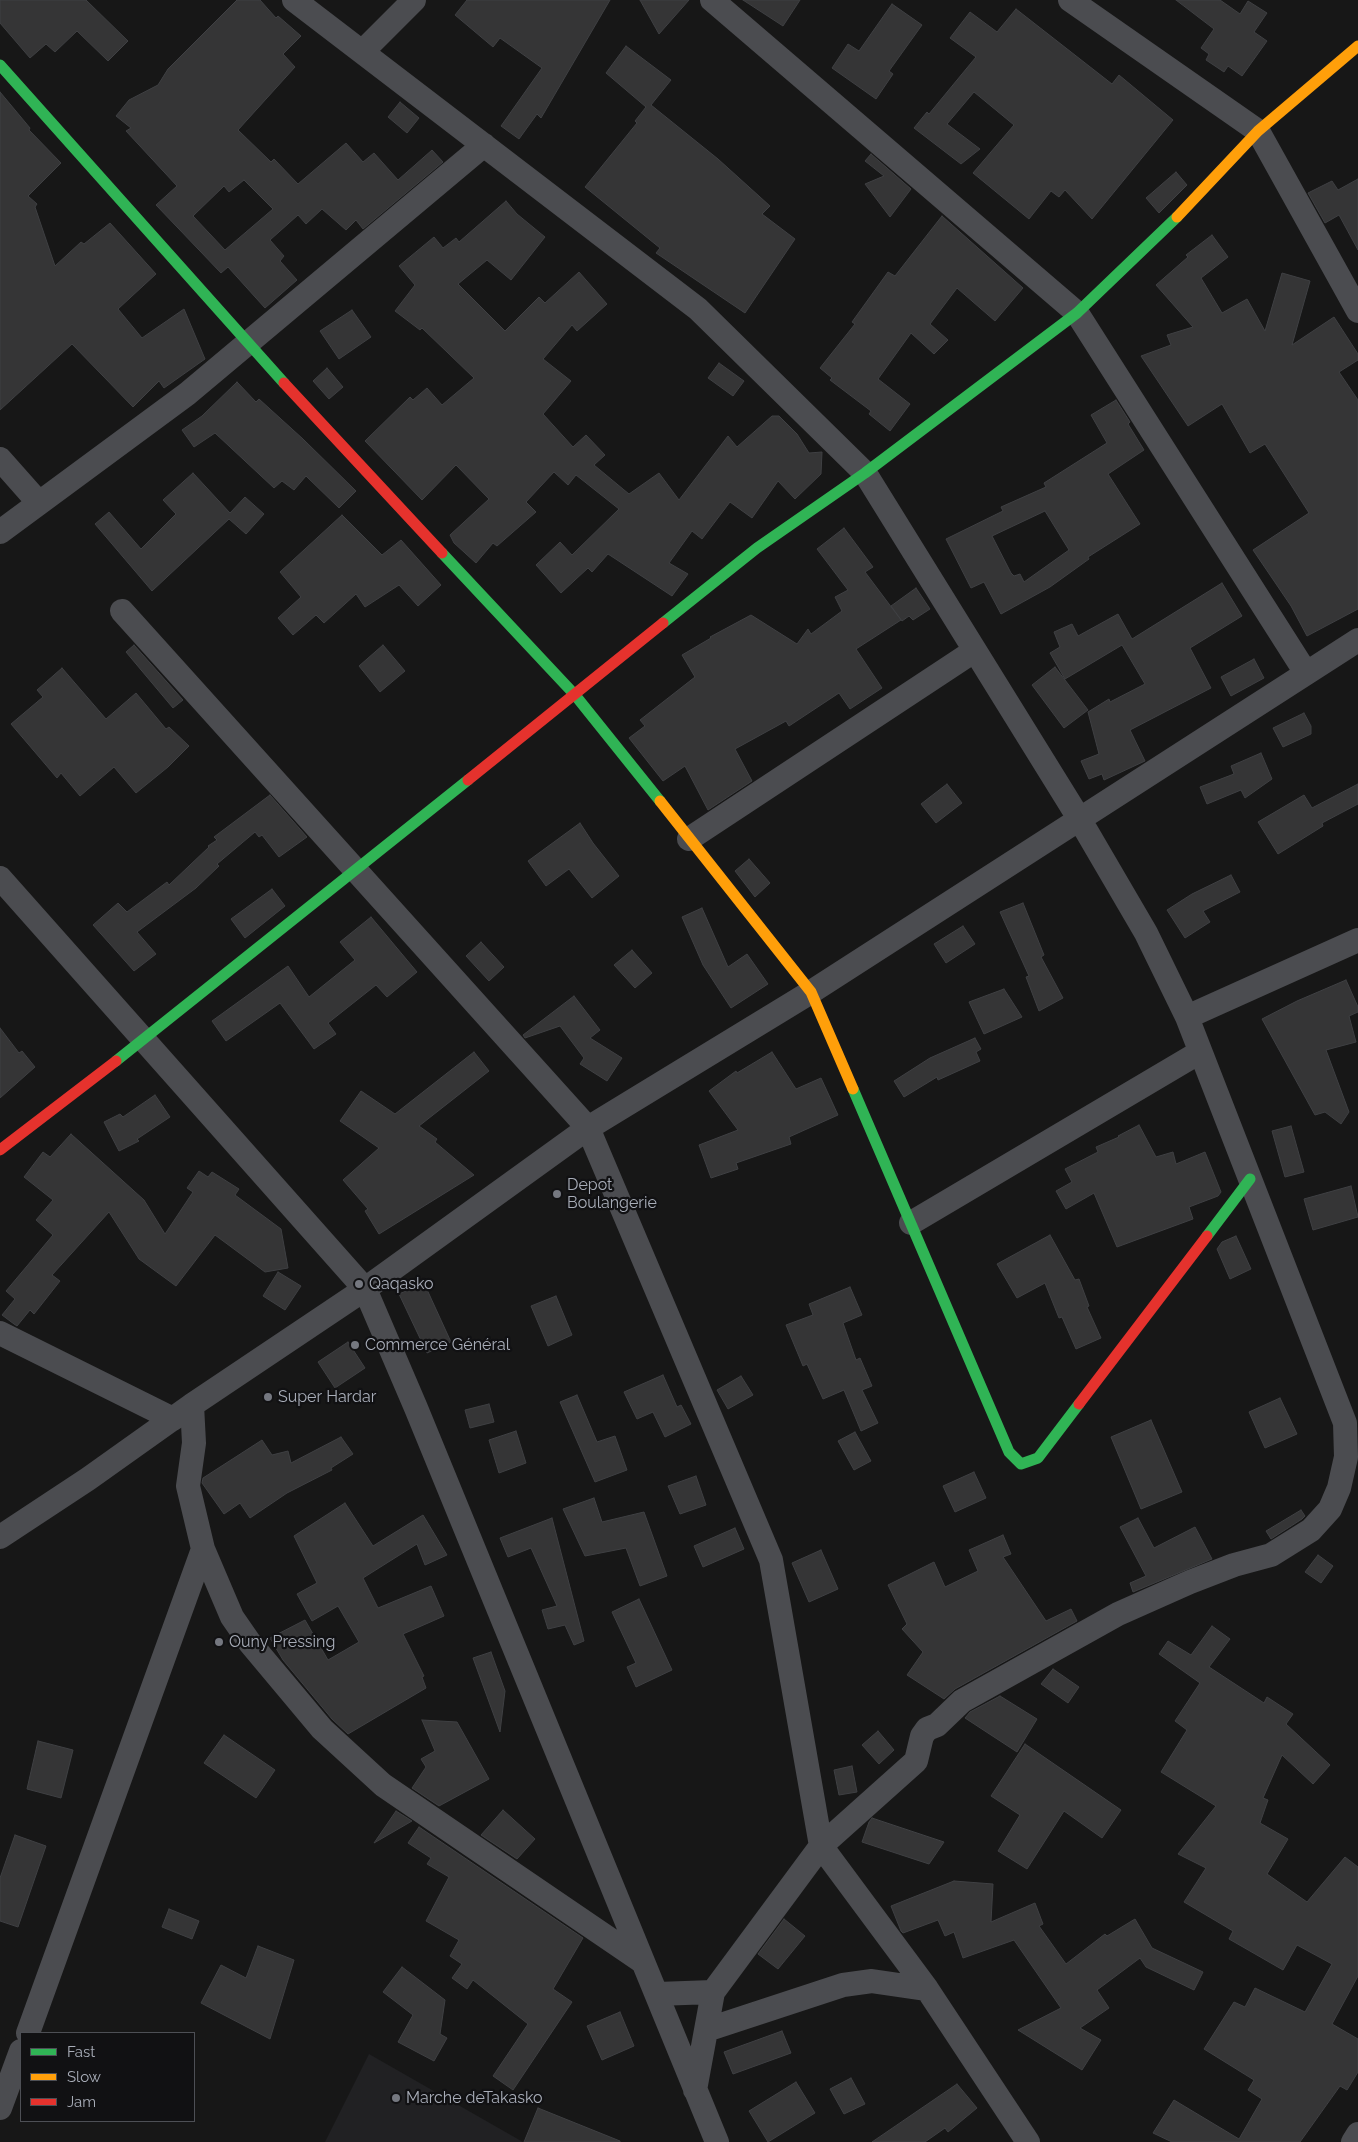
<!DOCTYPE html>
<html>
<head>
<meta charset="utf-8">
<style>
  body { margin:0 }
  #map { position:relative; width:1358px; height:2142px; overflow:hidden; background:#171717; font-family:Raleway,sans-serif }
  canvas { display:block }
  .legend { position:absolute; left:20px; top:2032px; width:175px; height:90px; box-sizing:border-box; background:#111113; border:1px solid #4d4f55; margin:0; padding:6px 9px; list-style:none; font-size:15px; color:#a8adb8 }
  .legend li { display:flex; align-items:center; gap:10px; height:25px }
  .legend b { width:25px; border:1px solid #4d4f55 }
</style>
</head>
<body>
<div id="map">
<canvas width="1358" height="2142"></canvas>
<ul class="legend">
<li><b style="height:6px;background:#30b455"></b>Fast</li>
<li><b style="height:6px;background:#ff9f0a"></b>Slow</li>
<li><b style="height:6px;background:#e5322d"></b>Jam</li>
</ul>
</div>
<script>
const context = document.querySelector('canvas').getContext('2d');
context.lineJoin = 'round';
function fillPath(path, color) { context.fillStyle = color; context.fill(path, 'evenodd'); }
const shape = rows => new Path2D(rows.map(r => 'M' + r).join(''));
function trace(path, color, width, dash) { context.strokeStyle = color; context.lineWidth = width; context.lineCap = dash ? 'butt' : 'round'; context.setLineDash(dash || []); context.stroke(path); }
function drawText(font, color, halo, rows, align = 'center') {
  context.font = font + ' Raleway,sans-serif'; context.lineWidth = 4.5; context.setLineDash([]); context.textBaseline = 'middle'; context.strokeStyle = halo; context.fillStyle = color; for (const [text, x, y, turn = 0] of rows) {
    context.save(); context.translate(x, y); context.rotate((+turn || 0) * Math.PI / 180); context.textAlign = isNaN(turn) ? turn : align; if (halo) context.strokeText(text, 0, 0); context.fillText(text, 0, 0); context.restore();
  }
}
fillPath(shape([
  [369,2054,523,2142,325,2142]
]), '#212123');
const building = shape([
  [0,0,86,0,128,41,108,61,77,31,55,52,46,44,30,58,0,23,0,0],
  [237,0,260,0,276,18,278,16,301,36,283,54,295,67,238,130,271,162,274,159,298,184,346,143,363,162,374,153,398,180,432,150,443,162,363,229,356,220,346,230,322,209,306,224,298,215,270,240,284,256,280,261,297,280,265,308,228,267,221,273,156,205,177,186,126,131,131,128,116,116,129,100,158,85,168,69,237,0],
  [244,180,273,209,225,250,193,216,224,186,229,192,244,180],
  [467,0,610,0,541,118,537,114,519,139,501,126,542,68,500,38,493,47,455,15,467,0],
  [640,0,689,0,659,34,640,0],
  [743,0,800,0,783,26,743,0],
  [1176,0,1220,0,1240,14,1248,1,1267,13,1254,32,1267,41,1242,76,1228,66,1224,72,1206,60,1209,54,1201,48,1214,29,1176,0],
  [892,4,922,25,889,71,893,74,876,99,832,68,848,44,859,51,892,4],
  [1016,9,1112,84,1119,75,1173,120,1092,219,1065,190,1059,197,1051,191,1029,219,973,173,1014,125,974,92,947,124,980,149,961,164,914,128,927,112,929,114,976,57,950,38,970,12,997,32,1016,9],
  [626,46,671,80,651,105,718,159,770,206,762,214,795,239,745,313,656,253,660,248,585,187,637,123,635,121,646,107,606,73,626,46],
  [0,92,30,128,29,130,61,163,28,196,37,204,35,207,55,266,81,242,84,244,110,223,156,274,118,309,142,338,184,309,205,359,164,388,159,381,133,407,72,344,0,410,0,92],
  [400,102,419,118,407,133,388,117,400,102],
  [871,154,911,189,890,217,865,184,884,176,865,161,871,154],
  [1176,172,1187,185,1159,213,1146,198,1176,172],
  [1358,179,1358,250,1339,215,1325,223,1308,193,1332,181,1338,190,1358,179],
  [506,201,517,214,545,237,511,280,487,260,458,284,505,331,539,297,545,303,579,272,607,304,577,331,572,325,543,359,571,381,543,414,573,447,586,435,605,455,594,465,629,494,659,473,679,500,728,436,737,447,772,416,779,416,797,434,809,453,822,452,821,474,795,499,778,481,752,518,730,502,702,539,692,531,669,563,688,574,672,596,608,554,592,572,588,568,561,593,536,565,560,542,572,555,619,509,576,475,568,485,554,472,526,502,536,512,497,546,493,543,476,563,454,543,450,535,489,499,456,465,422,500,365,441,410,397,413,400,427,388,442,405,474,378,422,328,420,330,395,311,415,285,399,266,434,237,443,248,456,238,459,242,506,201],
  [942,216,1023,288,995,321,957,288,930,324,948,340,934,354,911,333,878,379,910,404,890,431,869,414,871,411,830,380,832,378,820,368,855,324,852,322,888,272,895,276,942,216],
  [1212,235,1228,257,1201,278,1222,313,1247,299,1265,331,1282,273,1310,281,1292,345,1334,317,1358,354,1358,360,1339,372,1358,400,1358,609,1307,636,1291,606,1253,550,1309,513,1265,444,1250,453,1222,404,1188,426,1141,356,1171,345,1167,335,1193,327,1156,285,1188,257,1186,255,1212,235],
  [352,310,371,337,339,359,320,331,352,310],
  [719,363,744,381,733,396,708,378,719,363],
  [327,368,343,387,329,399,313,381,327,368],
  [237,382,256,402,259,399,303,439,356,491,339,508,306,476,294,490,282,481,274,488,215,433,194,447,182,430,202,416,237,382],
  [1116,400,1130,422,1128,424,1144,450,1108,474,1140,524,1088,557,1089,559,1050,587,1001,614,984,582,971,588,946,539,1003,511,1001,507,1046,487,1044,483,1107,443,1091,415,1116,400],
  [1045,511,1069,550,1024,582,1020,574,1014,576,1011,573,992,536,1045,511],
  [193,473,230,513,245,497,264,514,246,534,229,519,152,591,95,524,109,512,141,549,176,514,163,500,193,473],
  [342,515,382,555,401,540,441,585,418,606,399,585,365,607,356,594,324,623,316,615,293,635,278,618,301,597,280,572,342,515],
  [844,528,873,567,865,572,901,620,856,649,882,688,850,709,839,693,789,726,786,721,735,749,752,781,708,810,685,766,663,781,629,738,645,726,640,720,695,677,682,655,711,638,710,637,751,615,797,644,808,629,811,634,842,611,835,597,848,590,817,549,844,528],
  [1222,583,1242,616,1190,648,1211,688,1130,730,1145,761,1104,780,1102,774,1089,779,1081,761,1099,754,1088,712,1109,699,1110,702,1145,684,1122,645,1065,679,1050,653,1060,647,1054,632,1072,624,1078,636,1118,614,1132,639,1222,583],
  [916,588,930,609,913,620,909,616,902,621,891,606,916,588],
  [134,645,183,700,173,708,126,652,134,645],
  [383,645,405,671,380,692,359,666,383,645],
  [1254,659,1264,678,1231,696,1221,677,1254,659],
  [1055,667,1088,710,1064,728,1032,685,1055,667],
  [62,668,106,719,136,693,166,729,169,727,189,746,168,767,136,793,114,767,80,796,61,773,57,778,11,724,43,697,37,690,62,668],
  [1304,713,1311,726,1311,734,1283,747,1273,728,1304,713],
  [1261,753,1272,779,1245,798,1241,790,1207,804,1200,787,1234,774,1231,766,1261,753],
  [947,784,962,803,936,823,921,804,947,784],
  [1358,784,1358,804,1322,823,1323,826,1278,854,1258,822,1304,795,1312,808,1358,784],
  [270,795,307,837,279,857,262,835,259,837,255,832,217,864,219,866,196,888,137,932,156,954,134,971,93,925,118,903,127,912,167,882,169,885,209,847,208,846,217,840,214,837,270,795],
  [580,823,593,843,619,876,592,898,569,869,546,886,528,861,580,823],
  [749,859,770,883,755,897,735,871,749,859],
  [1231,875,1240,892,1203,911,1210,922,1185,938,1167,910,1192,894,1231,875],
  [272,889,285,906,245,938,231,919,272,889],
  [1023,903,1044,955,1041,957,1063,998,1039,1011,1026,977,1029,976,1000,912,1023,903],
  [702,908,728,967,747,954,768,984,731,1008,703,965,682,917,702,908],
  [371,917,417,972,387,997,376,985,328,1023,336,1034,314,1049,280,1003,226,1041,212,1021,288,966,309,997,355,960,340,942,371,917],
  [963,926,975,944,946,963,934,944,963,926],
  [481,942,504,967,489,981,466,956,481,942],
  [632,950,652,973,635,988,614,965,632,950],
  [1346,980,1358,1007,1358,1012,1349,1016,1356,1042,1326,1050,1349,1112,1341,1124,1325,1112,1315,1115,1262,1019,1297,1001,1346,980],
  [1004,989,1022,1017,984,1034,969,1002,1004,989],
  [574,996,600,1030,590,1038,622,1058,607,1081,580,1064,584,1058,560,1026,525,1038,523,1035,574,996],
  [0,1028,19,1053,22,1051,35,1067,0,1098,0,1028],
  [975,1038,981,1049,976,1052,980,1061,938,1080,937,1077,904,1097,894,1081,930,1058,975,1038],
  [474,1052,489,1071,419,1126,437,1139,435,1142,474,1175,379,1234,365,1211,368,1209,343,1180,379,1148,340,1121,361,1091,395,1114,474,1052],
  [772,1052,796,1089,821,1078,838,1115,789,1137,791,1144,736,1163,738,1169,711,1178,699,1145,738,1130,709,1091,736,1071,737,1073,772,1052],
  [155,1095,170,1117,137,1139,139,1141,119,1151,104,1122,120,1114,123,1117,155,1095],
  [1139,1125,1156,1157,1173,1152,1176,1164,1205,1152,1221,1192,1218,1196,1189,1207,1193,1219,1117,1247,1094,1193,1066,1209,1056,1191,1072,1182,1065,1169,1098,1152,1096,1147,1119,1137,1118,1136,1139,1125],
  [1291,1126,1304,1172,1285,1177,1272,1131,1291,1126],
  [71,1134,144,1200,165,1234,193,1192,187,1188,199,1171,208,1177,212,1172,239,1189,235,1195,281,1229,288,1268,265,1272,215,1235,176,1286,139,1259,109,1212,52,1275,60,1281,34,1314,30,1310,17,1326,14,1324,2,1315,15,1299,6,1291,53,1235,36,1220,53,1200,24,1177,43,1152,50,1157,71,1134],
  [1351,1186,1358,1217,1313,1230,1304,1199,1351,1186],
  [1050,1235,1075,1280,1079,1279,1089,1306,1087,1307,1101,1338,1076,1349,1062,1317,1059,1318,1045,1283,1017,1298,997,1264,1050,1235],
  [1236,1236,1251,1269,1230,1279,1217,1249,1222,1242,1236,1236],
  [278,1272,301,1286,285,1310,263,1296,278,1272],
  [424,1283,451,1342,427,1353,399,1294,424,1283],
  [850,1287,862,1315,843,1323,856,1360,860,1358,872,1386,862,1390,878,1423,861,1431,844,1390,823,1399,807,1364,803,1366,786,1325,813,1315,809,1304,850,1287],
  [556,1296,572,1335,548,1346,531,1306,556,1296],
  [348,1342,365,1368,335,1388,318,1362,348,1342],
  [663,1375,677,1407,681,1405,691,1424,665,1437,653,1412,637,1419,624,1392,663,1375],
  [741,1376,753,1395,728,1409,717,1390,741,1376],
  [577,1395,597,1442,615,1436,627,1470,595,1482,560,1402,577,1395],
  [1280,1398,1297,1434,1265,1448,1249,1412,1280,1398],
  [489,1404,494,1422,470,1428,465,1410,489,1404],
  [1151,1420,1182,1492,1141,1509,1111,1437,1151,1420],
  [516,1431,526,1463,499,1473,489,1440,516,1431],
  [855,1432,871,1461,854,1470,838,1441,855,1432],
  [341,1437,353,1454,331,1468,332,1470,287,1493,250,1518,240,1503,224,1514,202,1483,203,1478,262,1440,272,1455,288,1451,291,1463,341,1437],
  [974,1472,986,1498,955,1512,943,1486,974,1472],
  [696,1476,706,1505,680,1514,668,1486,696,1476],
  [594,1498,602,1522,644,1512,667,1576,640,1586,626,1548,585,1556,563,1509,594,1498],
  [345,1503,373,1546,423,1515,447,1555,425,1565,417,1544,363,1578,378,1608,431,1586,444,1616,403,1634,424,1676,422,1677,426,1688,348,1734,332,1719,283,1660,270,1638,305,1620,328,1660,359,1642,338,1606,312,1621,297,1594,317,1583,294,1536,345,1503],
  [1301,1510,1305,1516,1302,1519,1271,1539,1266,1531,1301,1510],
  [552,1518,584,1641,574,1645,565,1625,548,1629,542,1610,557,1606,531,1548,508,1557,500,1538,552,1518],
  [1138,1518,1154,1548,1195,1527,1212,1559,1133,1592,1130,1583,1146,1576,1120,1527,1138,1518],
  [735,1528,744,1549,703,1567,694,1546,735,1528],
  [1003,1535,1011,1554,1003,1557,1046,1621,1071,1609,1077,1621,955,1689,944,1699,907,1675,923,1652,902,1629,907,1624,888,1585,934,1562,945,1587,978,1571,969,1550,1003,1535],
  [821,1550,838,1589,809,1602,792,1563,821,1550],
  [1318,1555,1333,1566,1321,1583,1305,1572,1318,1555],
  [639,1599,672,1670,636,1687,627,1667,636,1663,612,1612,639,1599],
  [1212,1626,1230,1639,1209,1667,1264,1703,1267,1697,1293,1714,1286,1724,1330,1765,1313,1784,1282,1755,1263,1798,1268,1800,1260,1823,1288,1839,1267,1874,1307,1902,1345,1857,1358,1867,1358,1976,1332,2024,1358,2039,1358,2072,1347,2090,1340,2086,1300,2142,1172,2142,1153,2133,1174,2100,1239,2139,1262,2099,1248,2090,1254,2080,1204,2049,1234,2002,1245,2007,1255,1988,1305,2012,1332,1964,1297,1945,1283,1970,1229,1939,1233,1931,1184,1902,1206,1868,1178,1854,1216,1806,1161,1772,1187,1730,1175,1721,1200,1683,1159,1654,1168,1641,1191,1655,1212,1626],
  [491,1652,505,1691,500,1732,473,1658,491,1652],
  [1053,1669,1079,1687,1068,1703,1041,1684,1053,1669],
  [1000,1696,1037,1719,1017,1752,965,1718,970,1712,1000,1696],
  [422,1720,457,1722,489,1779,439,1806,412,1788,426,1767,421,1759,435,1751,422,1720],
  [878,1731,894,1750,879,1764,862,1745,878,1731],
  [224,1735,275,1770,256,1798,204,1763,224,1735],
  [38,1741,73,1750,61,1798,27,1789,38,1741],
  [1025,1744,1121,1810,1102,1838,1064,1811,1027,1869,998,1851,1020,1815,991,1796,1025,1744],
  [852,1766,857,1792,839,1795,834,1770,852,1766],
  [503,1810,535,1839,517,1859,481,1835,503,1810],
  [396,1811,412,1821,374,1843,396,1811],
  [872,1818,944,1842,929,1864,862,1842,869,1822,872,1818],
  [419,1827,583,1938,553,1989,572,2002,513,2090,493,2076,528,2024,473,1980,467,1989,452,1978,462,1964,450,1956,459,1940,426,1921,449,1877,427,1864,431,1858,408,1843,419,1827],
  [15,1835,46,1846,18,1927,0,1921,0,1878,15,1835],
  [954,1881,993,1884,991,1922,1035,1903,1043,1924,1039,1926,1066,1964,1105,1934,1107,1936,1135,1919,1152,1948,1203,1972,1194,1990,1146,1967,1140,1958,1097,1990,1109,2008,1080,2028,1101,2040,1082,2070,1018,2030,1061,2008,1014,1940,963,1958,954,1932,945,1936,938,1920,903,1933,901,1931,891,1906,954,1881],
  [169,1909,199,1921,192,1939,162,1927,169,1909],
  [784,1919,805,1936,778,1969,758,1954,784,1919],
  [258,1946,294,1960,270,2039,201,2003,221,1965,246,1978,258,1946],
  [402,1967,445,2000,440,2034,447,2038,434,2061,398,2042,413,2015,383,1992,402,1967],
  [620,2012,634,2046,602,2060,587,2026,620,2012],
  [782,2031,791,2053,733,2074,724,2052,782,2031],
  [851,2078,865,2104,844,2114,830,2089,851,2078],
  [796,2082,815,2113,768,2142,749,2111,796,2082],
  [957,2084,977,2108,948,2132,945,2128,925,2142,872,2142,957,2084],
  [538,2108,620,2141,620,2142,524,2142,538,2108]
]);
fillPath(building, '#353536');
trace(building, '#3f4043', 1);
trace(shape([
  [294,0,698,309,865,473,1080,820,1146,933,1187,1017,1358,940],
  [712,0,1077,313,1306,673],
  [1070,0,1258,131,1358,311],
  [363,51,414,0],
  [0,459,39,503],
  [0,532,187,394,484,145],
  [122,611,588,1128,771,1560,821,1846,713,1992,657,1994],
  [689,839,974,651],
  [0,878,365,1289,416,1408,717,2142],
  [911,1223,1200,1052],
  [0,1333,173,1419],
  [192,1405,194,1443,188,1486,203,1549,232,1617,250,1643,322,1729,383,1785,643,1962],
  [0,1537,88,1479,192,1405,365,1289,588,1128,811,992,1358,640],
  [706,2030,843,1985,872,1981,927,1989],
  [28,2033,203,1549],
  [695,2090,713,1992],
  [0,2108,21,2051],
  [1028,2142,927,1989,821,1846,916,1761,922,1736,927,1729,937,1725,962,1701,1118,1614,1190,1582,1234,1565,1271,1555,1311,1530,1330,1509,1339,1488,1346,1457,1345,1423,1187,1017],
  [1353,2142,1358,2134]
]), '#4b4c50', 24);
trace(shape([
  [0,65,284,383],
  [442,553,575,695,660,801],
  [663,623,757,548,865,473,1077,313,1177,217],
  [116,1061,468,780],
  [853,1089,1009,1452,1021,1464,1038,1458,1079,1404],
  [1207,1236,1250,1179]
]), '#30b455', 11);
trace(shape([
  [1177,217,1258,131,1358,46],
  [660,801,811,992,853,1089]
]), '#ff9f0a', 11);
trace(shape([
  [284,383,442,553],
  [468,780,663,623],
  [0,1150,116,1061],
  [1079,1404,1207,1236]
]), '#e5322d', 11);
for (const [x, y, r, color] of [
  [557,1194,5,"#757880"],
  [359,1284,5,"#757880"],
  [355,1345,5,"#757880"],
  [268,1397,5,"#757880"],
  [219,1642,5,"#757880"],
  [396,2098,5,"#757880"]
]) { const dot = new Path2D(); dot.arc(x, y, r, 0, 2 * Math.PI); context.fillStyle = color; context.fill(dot); trace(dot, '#111113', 2); }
drawText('16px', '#a8adb8', '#111113', [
  ["Depot",567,1185],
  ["Boulangerie",567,1203],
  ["Qaqasko",369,1284],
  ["Commerce Général",365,1345],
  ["Super Hardar",278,1397],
  ["Ouny Pressing",229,1642],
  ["Marche deTakasko",406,2098]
], 'left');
</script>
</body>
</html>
